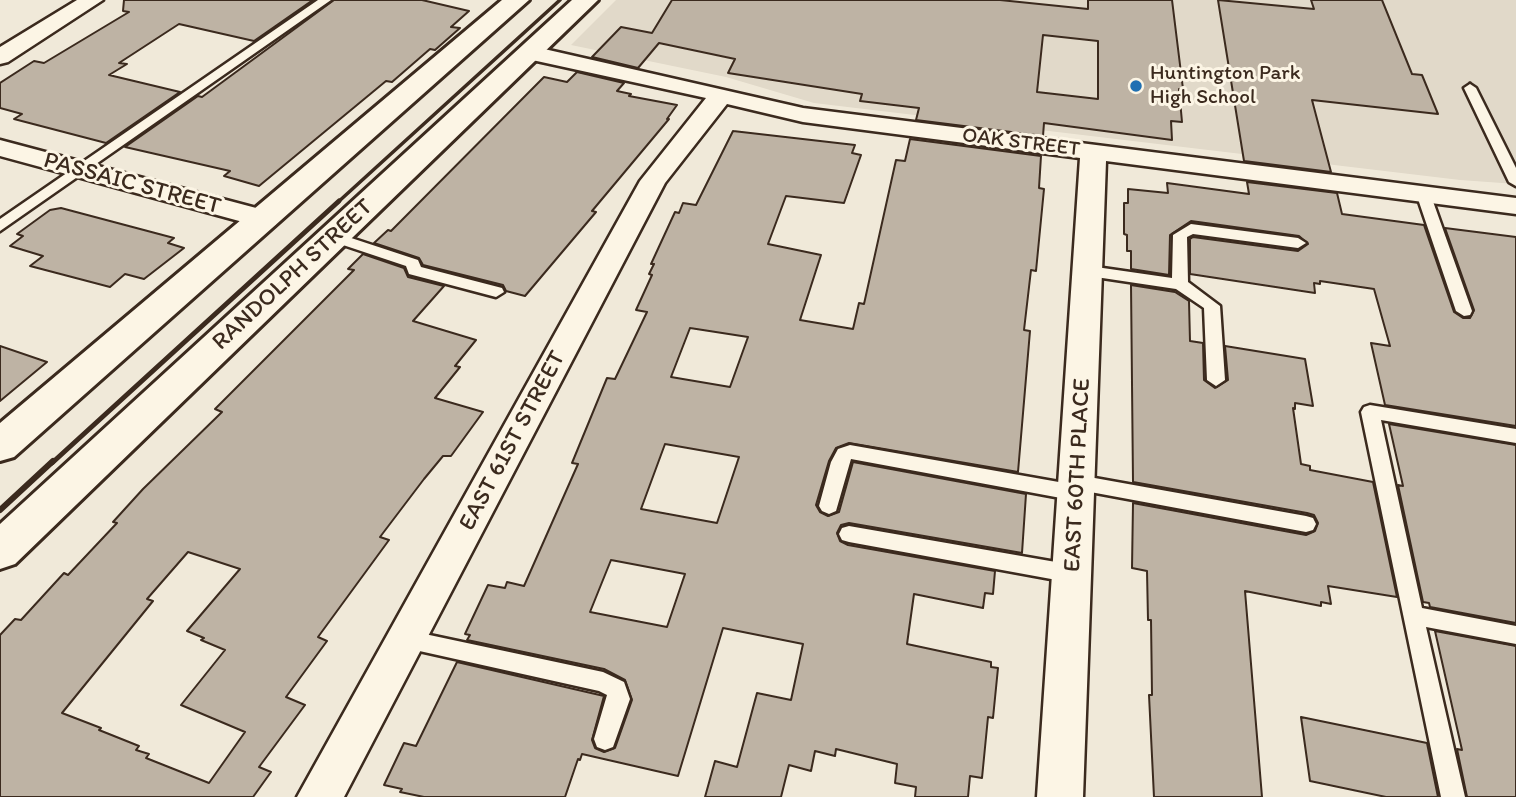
<!DOCTYPE html>
<html>
<head>
<meta charset="utf-8">
<style>
  body { margin:0 }
  canvas { display:block; background:#f0e9d9 }
</style>
</head>
<body>
<canvas width="1516" height="797"></canvas>
<script>
const context = document.querySelector('canvas').getContext('2d');
context.lineJoin = 'round';
function fillPath(path, color) { context.fillStyle = color; context.fill(path, 'evenodd'); }
const shape = rows => new Path2D(rows.map(r => 'M' + r).join(''));
function trace(path, color, width, dash) { context.strokeStyle = color; context.lineWidth = width; context.lineCap = dash ? 'butt' : 'round'; context.setLineDash(dash || []); context.stroke(path); }
function drawText(font, color, halo, rows, align = 'center') {
  context.font = font + ' Itim,sans-serif'; context.lineWidth = 6; context.setLineDash([]); context.textBaseline = 'middle'; context.strokeStyle = halo; context.fillStyle = color; for (const [text, x, y, turn = 0] of rows) {
    context.save(); context.translate(x, y); context.rotate((+turn || 0) * Math.PI / 180); context.textAlign = isNaN(turn) ? turn : align; if (halo) context.strokeText(text, 0, 0); context.fillText(text, 0, 0); context.restore();
  }
}
fillPath(shape([
  [616,0,1516,0,1516,184,1460,180,814,103,726,77,571,45]
]), '#e1d9c9');
const building = shape([
  [124,0,313,0,254,41,179,24,119,63,127,64,109,75,180,92,106,143,14,119,22,114,0,108,0,83,34,61,44,63,129,12,123,11,124,0],
  [334,0,422,0,469,11,451,27,460,28,435,50,430,49,392,82,386,81,259,186,224,176,230,171,125,147,198,96,202,97,334,0],
  [672,0,1000,0,1088,9,1088,0,1172,0,1183,89,1179,89,1182,122,1171,121,1172,140,1044,123,1043,136,916,120,919,108,860,101,862,94,728,73,735,59,659,43,638,68,592,57,621,27,652,33,672,0],
  [1043,35,1098,41,1098,99,1037,92,1043,35],
  [1218,0,1314,9,1311,0,1382,0,1412,74,1422,75,1438,114,1312,100,1331,172,1244,161,1218,0],
  [577,72,624,83,617,91,631,94,629,96,677,105,667,119,669,119,592,211,596,212,525,296,506,291,503,285,423,265,419,258,374,243,388,230,391,231,544,77,567,82,577,72],
  [733,131,855,145,852,153,861,155,844,203,786,196,768,244,821,255,800,320,853,329,859,303,864,304,896,160,905,161,910,139,1041,156,1039,188,1044,189,1036,271,1031,270,1024,330,1030,331,1018,472,849,443,836,448,829,461,816,505,820,512,828,516,839,512,853,462,1026,494,1022,553,849,523,841,525,837,533,840,541,848,545,995,571,993,594,985,593,983,608,914,594,907,644,991,662,991,667,998,668,993,718,988,717,982,778,970,776,968,797,915,797,916,787,895,783,897,764,836,749,835,756,815,751,811,771,789,765,781,797,705,797,715,761,737,767,757,693,791,700,803,644,723,628,678,776,582,754,580,760,578,759,565,797,424,797,400,792,402,789,384,785,404,743,416,746,457,662,604,696,592,740,595,748,604,752,615,748,632,700,625,680,604,669,467,640,470,635,465,634,488,585,505,588,507,582,524,586,578,464,572,463,607,378,615,379,647,312,636,310,652,275,649,274,654,264,651,264,675,212,679,213,683,203,696,205,733,131],
  [690,328,748,337,730,387,671,377,690,328],
  [665,444,739,457,717,523,641,509,665,444],
  [611,560,685,574,667,627,590,612,611,560],
  [1247,182,1337,193,1342,214,1424,225,1454,312,1463,318,1470,318,1474,310,1445,228,1516,237,1516,426,1385,405,1371,343,1390,346,1374,289,1320,281,1320,284,1314,283,1315,293,1190,274,1190,239,1193,237,1298,251,1308,244,1299,236,1191,221,1170,235,1169,275,1131,269,1131,251,1127,251,1127,235,1124,234,1124,203,1128,203,1128,189,1168,193,1167,183,1249,194,1247,182],
  [61,208,174,238,168,243,184,248,144,279,125,274,110,287,30,266,43,256,10,246,23,236,17,234,50,210,61,208],
  [363,254,404,268,408,277,444,286,413,321,476,340,455,366,460,367,435,398,483,412,451,456,443,456,424,479,380,537,389,540,318,637,327,641,286,697,305,705,259,767,271,772,253,797,0,797,0,635,15,619,21,620,64,573,68,575,117,523,113,522,143,489,222,412,215,409,354,270,348,269,363,254],
  [188,552,240,569,187,631,204,638,201,640,225,650,181,705,245,732,209,783,146,758,149,754,136,750,139,746,99,730,101,728,62,713,153,601,147,599,188,552],
  [1131,285,1175,292,1189,301,1190,341,1203,343,1204,380,1215,388,1228,380,1225,346,1305,359,1313,406,1295,403,1295,409,1293,408,1301,464,1310,466,1310,470,1373,482,1397,597,1328,586,1331,604,1321,602,1321,606,1245,591,1262,797,1154,797,1149,695,1152,695,1151,620,1148,620,1147,571,1132,568,1133,503,1306,535,1315,531,1318,523,1314,515,1307,513,1133,482,1131,285],
  [0,346,47,362,0,401,0,346],
  [1389,424,1516,445,1516,623,1430,607,1429,603,1423,602,1398,485,1403,486,1389,424],
  [1435,631,1516,646,1516,797,1467,797,1457,749,1462,750,1435,631],
  [1301,717,1427,743,1438,797,1386,797,1310,781,1301,717]
]);
fillPath(building, '#beb3a4');
trace(building, '#3b2a1e', 2);
const service = shape([
  [318,0,331,0,0,231,0,219,318,0],
  [1470,84,1476,88,1516,168,1516,186,1509,182,1464,88,1470,84],
  [1423,189,1430,193,1472,311,1470,315,1464,316,1456,311,1416,193,1423,189],
  [1191,224,1298,238,1306,243,1298,248,1193,234,1187,237,1188,282,1220,306,1225,380,1216,386,1207,380,1204,308,1176,289,1089,276,1081,271,1089,266,1172,278,1173,235,1191,224],
  [333,232,418,260,421,267,502,288,504,292,496,297,409,274,406,266,328,240,326,237,333,232],
  [1370,405,1516,429,1516,443,1381,420,1422,608,1516,626,1516,644,1426,627,1465,797,1441,797,1361,412,1364,407,1370,405],
  [850,445,1070,484,1071,477,1078,475,1306,516,1313,518,1316,524,1313,530,1306,532,1085,491,1084,498,1077,501,851,459,836,511,829,514,822,511,819,506,831,462,838,449,850,445],
  [849,526,1073,565,1080,568,1083,574,1080,580,1073,583,849,542,842,540,839,534,842,528,849,526],
  [406,630,603,672,624,682,630,699,613,747,605,750,597,747,594,739,607,695,599,691,406,648,398,646,395,639,398,632,406,630]
]);
const minor = shape([
  [77,0,103,0,8,62,0,64,0,47,77,0],
  [531,46,803,108,1516,198,1516,214,1106,161,1083,797,1037,797,1080,158,803,122,727,104,665,183,344,797,297,797,640,181,706,98,523,58,520,53,523,48,531,46],
  [0,140,275,213,279,219,275,225,265,228,0,156,0,140]
]);
const tertiary = shape([
  [502,0,529,0,14,457,0,461,0,423,502,0],
  [572,0,598,0,15,564,0,569,0,524,572,0]
]);
trace(service, '#3b2a1e', 5);
trace(minor, '#3b2a1e', 5);
trace(tertiary, '#3b2a1e', 6);
fillPath(service, '#fcf5e5');
fillPath(minor, '#fcf5e5');
fillPath(tertiary, '#fcf5e5');
trace(shape([
  [337,203,560,0]
]), '#3b2a1e', 3.5);
trace(shape([
  [52,463,339,201]
]), '#3b2a1e', 5);
trace(shape([
  [0,510,53,461]
]), '#3b2a1e', 6);
for (const [x, y, r, color] of [
  [1136,86,7,"#1f6fb2"]
]) { const dot = new Path2D(); dot.arc(x, y, r, 0, 2 * Math.PI); context.fillStyle = color; context.fill(dot); trace(dot, '#fcf5e5', 2.5); }
drawText('21px', '#3b2a1e', '#fcf5e5', [
  ["Huntington Park",1150,74],
  ["High School",1150,98]
], 'left');
drawText('21px', '#3b2a1e', '#fcf5e5', [
  ["OAK STREET",1021,143,7]
]);
drawText('24px', '#3b2a1e', '#fcf5e5', [
  ["PASSAIC STREET",132,184,15],
  ["RANDOLPH STREET",293,275,-43],
  ["EAST 61ST STREET",513,441,-62],
  ["EAST 60TH PLACE",1078,475,-87]
]);
</script>
</body>
</html>
